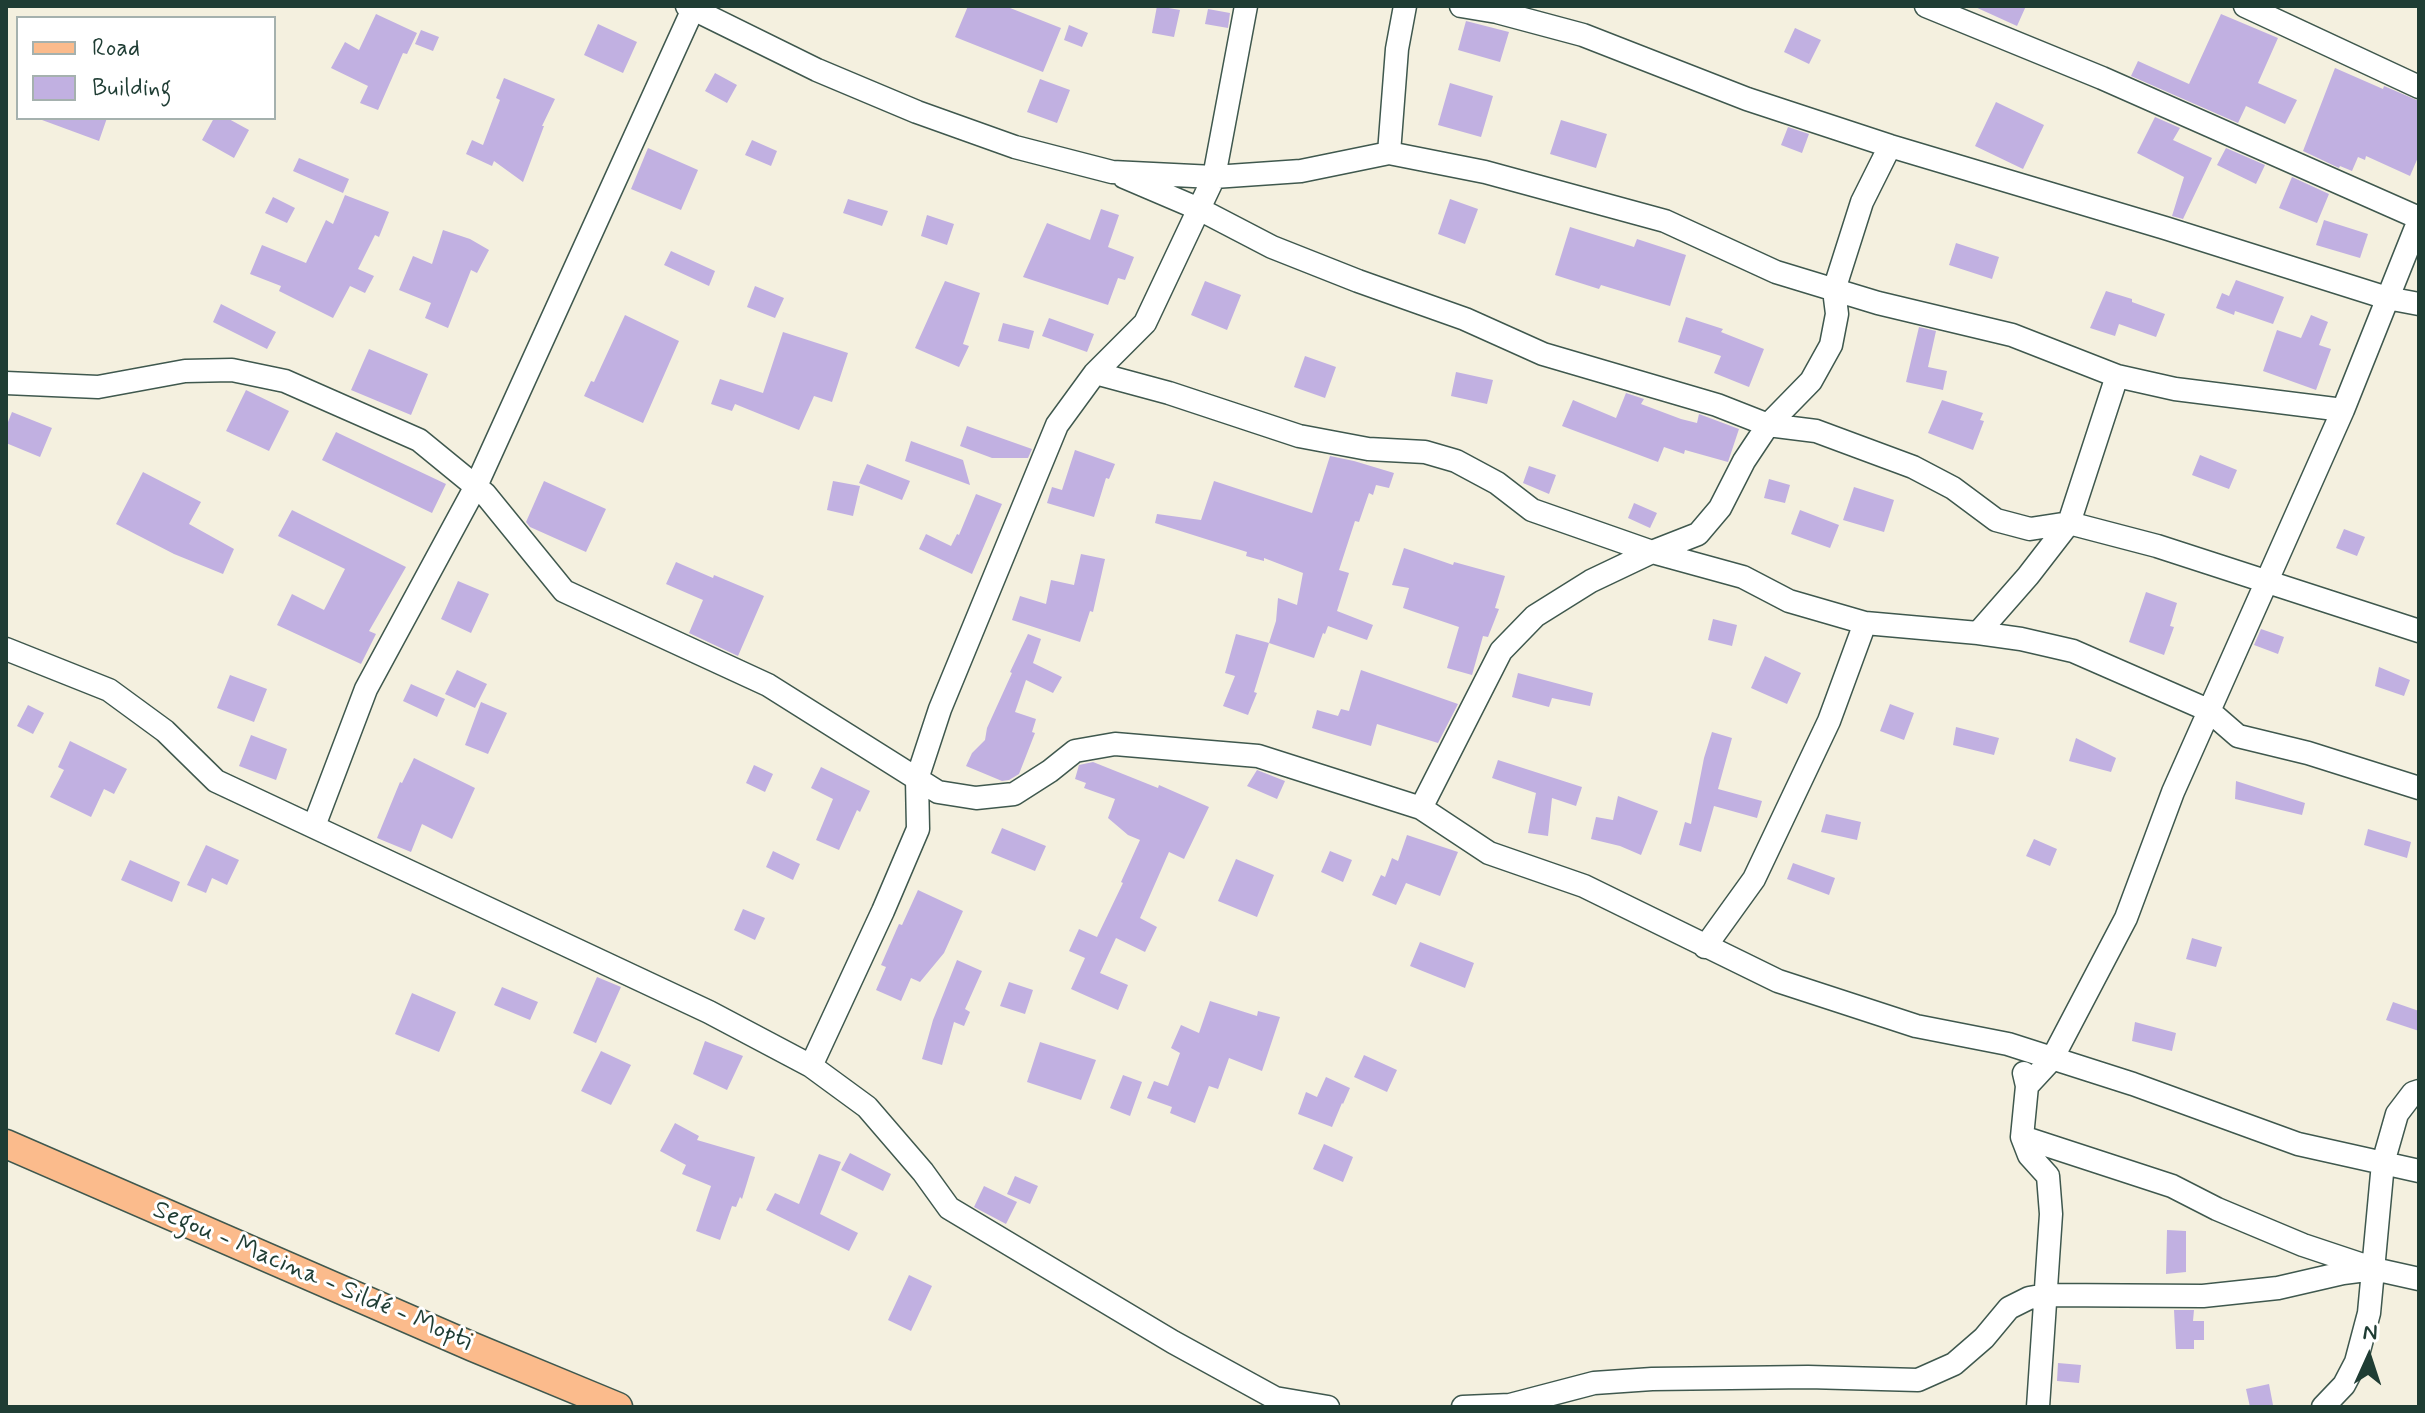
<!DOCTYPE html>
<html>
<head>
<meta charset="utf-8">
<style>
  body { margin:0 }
  #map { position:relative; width:2425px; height:1413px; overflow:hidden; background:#f4f0df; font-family:Mynerve,sans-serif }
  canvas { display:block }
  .frame { position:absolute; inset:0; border:8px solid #1f3d34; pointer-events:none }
  .legend { position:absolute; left:16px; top:16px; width:260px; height:104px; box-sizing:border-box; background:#fff; border:2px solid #a5b1ae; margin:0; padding:10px 14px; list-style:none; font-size:24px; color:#1f3d34 }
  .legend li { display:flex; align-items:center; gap:16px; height:40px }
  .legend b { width:40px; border:2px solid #a5b1ae }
  .north { position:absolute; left:2329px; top:1317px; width:80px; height:80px; -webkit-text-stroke:6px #fff; paint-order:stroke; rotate:3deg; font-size:22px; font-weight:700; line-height:32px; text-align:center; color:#1f3d34 }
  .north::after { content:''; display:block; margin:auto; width:28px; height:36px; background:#1f3d34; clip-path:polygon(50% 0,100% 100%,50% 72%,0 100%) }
</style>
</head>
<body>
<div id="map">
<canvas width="2425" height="1413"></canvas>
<div class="frame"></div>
<ul class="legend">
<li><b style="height:10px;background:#fbbb8c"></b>Road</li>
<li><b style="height:22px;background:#c1b0e1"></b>Building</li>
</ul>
<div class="north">N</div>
</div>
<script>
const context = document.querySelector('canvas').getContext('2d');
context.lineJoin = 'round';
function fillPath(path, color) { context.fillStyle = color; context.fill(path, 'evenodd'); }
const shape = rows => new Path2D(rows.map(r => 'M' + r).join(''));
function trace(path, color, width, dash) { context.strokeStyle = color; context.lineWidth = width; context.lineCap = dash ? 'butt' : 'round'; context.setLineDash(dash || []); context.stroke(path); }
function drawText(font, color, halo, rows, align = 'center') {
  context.font = font + ' Mynerve,sans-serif'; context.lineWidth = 6; context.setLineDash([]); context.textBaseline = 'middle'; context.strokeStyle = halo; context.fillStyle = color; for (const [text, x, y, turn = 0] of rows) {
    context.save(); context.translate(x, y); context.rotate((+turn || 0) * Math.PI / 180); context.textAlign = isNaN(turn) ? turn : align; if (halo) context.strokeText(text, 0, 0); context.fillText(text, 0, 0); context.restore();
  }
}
fillPath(shape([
  [968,6,1005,6,1061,28,1043,72,955,37],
  [1157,6,1180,10,1174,37,1152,33],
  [1973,6,2026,6,2017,26],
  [1208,9,1230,13,1228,28,1205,24],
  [376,14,417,33,407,54,403,53,378,110,360,103,368,86,331,68,345,42,359,50],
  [2221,14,2278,38,2258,83,2297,100,2285,124,2246,106,2238,123,2131,76,2138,61,2189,84],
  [1466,21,1509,32,1500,62,1458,50],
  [598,24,637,42,623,73,584,55],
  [1069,25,1088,33,1082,47,1064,40],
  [1795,28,1821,40,1809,64,1784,52],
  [421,30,439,37,433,51,415,44],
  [2335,68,2383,89,2384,86,2419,101,2419,155,2410,176,2366,156,2365,160,2358,157,2352,171,2340,166,2339,168,2303,151],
  [715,73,737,85,727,103,705,91],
  [504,78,555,99,542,126,544,126,523,182,494,161,492,166,466,154,472,140,483,145,500,100,496,98],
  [1040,79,1070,90,1057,123,1027,112],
  [1450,83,1493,96,1481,137,1438,125],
  [1996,102,2044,125,2023,169,1975,146],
  [2155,117,2180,128,2173,140,2212,158,2183,219,2172,216,2184,177,2137,153],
  [42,118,107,118,99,141,42,120],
  [214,118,227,118,249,130,234,158,202,140],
  [1561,120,1607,134,1596,168,1550,154],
  [1788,127,1809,134,1802,153,1781,145],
  [752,140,777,151,771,166,745,155],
  [648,148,698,170,681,210,631,189],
  [2226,148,2265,165,2256,184,2217,165],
  [299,158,349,179,343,193,293,171],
  [2292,177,2329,194,2317,223,2279,208],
  [345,195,389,212,379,237,375,235,358,269,374,276,365,293,350,286,333,318,279,291,281,286,250,274,262,245,306,263,326,220,333,224],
  [273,197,295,208,287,223,265,213],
  [848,199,888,211,882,226,843,213],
  [1450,199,1478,209,1465,244,1438,234],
  [1101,209,1119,215,1108,247,1134,257,1125,280,1118,278,1108,305,1023,277,1047,223,1090,240],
  [927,215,954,224,947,245,921,236],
  [2324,220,2368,234,2360,258,2316,245],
  [1570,227,1634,247,1637,239,1686,255,1670,306,1601,285,1599,289,1555,275],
  [443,230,470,239,489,250,477,273,471,270,448,328,425,318,431,303,399,290,413,256,432,264],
  [1956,243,1999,257,1992,279,1949,265],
  [671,251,715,271,709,286,664,265],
  [2236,280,2284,297,2273,324,2235,311,2234,315,2216,308,2222,293,2229,296],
  [945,281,980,293,963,344,969,346,959,367,915,348],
  [1205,281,1241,295,1227,330,1191,315],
  [755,286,784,298,775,318,747,307],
  [2106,291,2132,299,2132,302,2165,314,2156,337,2119,324,2115,336,2090,328],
  [221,304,276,332,267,349,213,322],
  [625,315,679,341,643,423,584,396,591,381,594,382],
  [2311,315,2328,322,2319,345,2331,349,2316,390,2263,371,2277,330,2301,338],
  [1686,317,1723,329,1721,332,1764,349,1749,387,1714,373,1721,356,1678,342],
  [1049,318,1094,334,1087,352,1042,336],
  [1003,323,1034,331,1029,349,998,341],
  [1919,327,1936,331,1928,367,1947,371,1943,390,1906,382],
  [783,332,848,353,832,402,814,396,799,430,735,404,732,411,711,404,720,379,763,393],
  [369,349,428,374,411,415,351,390],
  [1305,356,1336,367,1325,398,1294,387],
  [1456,372,1493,380,1487,404,1451,396],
  [246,390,289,411,269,451,226,431],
  [1626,393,1644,399,1641,404,1681,419,1697,423,1699,414,1739,429,1728,462,1685,450,1684,454,1664,447,1658,462,1562,426,1573,400,1616,418],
  [1942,400,1983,413,1980,420,1984,421,1973,450,1928,433],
  [12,412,52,428,40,457,6,443,6,427],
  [967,426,1032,449,1028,458,992,458,960,446],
  [336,432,446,484,432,513,322,460],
  [911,441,963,460,970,485,905,461],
  [1075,450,1115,464,1109,479,1106,478,1094,517,1047,503,1052,487,1062,490],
  [2200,455,2237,470,2229,489,2192,475],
  [1330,456,1354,461,1394,473,1389,488,1376,485,1373,495,1369,493,1359,522,1355,521,1339,570,1349,573,1337,611,1373,625,1367,640,1328,626,1325,634,1323,633,1314,658,1269,643,1276,621,1278,598,1297,605,1303,573,1264,558,1264,561,1246,556,1247,552,1155,523,1157,514,1201,520,1214,481,1312,513],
  [867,464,910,481,902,500,859,483],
  [1529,466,1556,475,1549,494,1523,483],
  [143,472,201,502,189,524,234,549,223,574,174,554,116,524],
  [1769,479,1790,485,1785,503,1764,498],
  [544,481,606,509,586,552,530,527,526,522],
  [833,481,860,486,853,516,827,510],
  [1854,487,1894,500,1884,532,1843,520],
  [976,494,1002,504,972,574,919,549,926,534,951,546,957,534,959,535],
  [1634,503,1657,513,1650,528,1628,518],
  [292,510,406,567,369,631,376,634,361,664,277,625,292,594,324,610,345,569,278,536],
  [1800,510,1839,525,1830,548,1791,534],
  [2344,529,2365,537,2357,556,2336,548],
  [1404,548,1453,565,1454,562,1505,576,1495,608,1499,609,1488,637,1483,636,1472,675,1447,668,1459,627,1403,608,1409,588,1392,585],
  [1081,554,1105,559,1093,612,1090,611,1080,642,1012,620,1020,596,1046,604,1051,580,1074,585],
  [676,562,713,578,714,575,764,596,738,656,689,633,703,600,666,584],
  [458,581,489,594,471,633,441,619],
  [2146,592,2177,603,2170,626,2174,627,2164,655,2129,642],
  [1713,619,1737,625,1732,646,1708,640],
  [2261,629,2284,637,2278,654,2254,645],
  [1028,634,1041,639,1033,663,1062,677,1053,693,1026,680,1015,712,1036,719,1032,732,1035,733,1019,774,1009,780,1002,781,966,766,972,753,985,740,987,728,1012,673,1010,672],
  [1236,634,1269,643,1254,692,1257,693,1248,715,1223,706,1235,676,1225,673],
  [1765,656,1801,673,1787,704,1751,688],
  [2379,667,2410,680,2404,696,2375,686],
  [457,670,487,684,475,708,445,694],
  [1361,670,1458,704,1438,743,1377,724,1371,746,1312,728,1317,710,1338,716,1341,709,1349,711],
  [1518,673,1593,693,1590,706,1552,698,1549,707,1512,697],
  [230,675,267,689,254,722,217,708],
  [411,684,445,699,437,717,403,701],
  [481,702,507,713,488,754,465,745],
  [1890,704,1914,713,1904,740,1880,731],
  [28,705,44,713,33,734,17,726],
  [1956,727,1999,738,1994,755,1953,745],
  [1712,732,1732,738,1718,789,1762,801,1757,818,1714,806,1701,852,1679,845,1685,822,1691,824,1704,758],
  [251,735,287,749,276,780,239,766],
  [2076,738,2116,758,2111,772,2069,761],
  [70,741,127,769,114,794,104,789,91,817,50,797,64,770,58,767],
  [414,758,475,788,452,839,422,824,411,852,377,838,400,782,402,783],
  [1498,760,1582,787,1576,806,1552,798,1548,836,1528,833,1536,793,1492,778],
  [1093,762,1158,788,1159,785,1209,807,1184,859,1169,852,1140,918,1157,927,1145,952,1116,938,1100,973,1128,985,1118,1010,1071,989,1085,958,1069,951,1079,929,1097,937,1123,883,1121,882,1140,840,1128,835,1108,818,1115,799,1084,788,1086,783,1075,779,1079,765],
  [754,765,773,774,765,792,746,783],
  [821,767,870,791,860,812,857,810,839,850,816,840,833,799,811,788],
  [1257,770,1285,781,1277,799,1247,786],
  [2236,781,2305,803,2302,815,2235,799],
  [1618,796,1658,811,1641,855,1620,846,1591,839,1596,817,1613,820],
  [1826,814,1861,822,1857,840,1821,832],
  [1002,828,1046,846,1035,871,991,853],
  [2368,829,2411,842,2407,858,2364,845],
  [1407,835,1458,852,1440,896,1406,883,1396,905,1372,895,1381,875,1385,877,1392,858,1398,861],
  [2034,839,2057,849,2050,866,2026,856],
  [206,845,239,860,227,885,212,878,206,893,187,885],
  [773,851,800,864,793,880,766,867],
  [1330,851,1352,860,1343,882,1321,872],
  [1236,859,1274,875,1257,917,1218,901],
  [130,860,180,882,172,902,121,880],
  [1793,863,1835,878,1829,895,1787,879],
  [918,890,963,911,944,953,920,982,911,978,901,1001,876,990,886,967,881,965,899,924,902,925],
  [743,909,765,918,755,940,734,930],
  [2192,938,2222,947,2216,967,2186,959],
  [1420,942,1474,963,1465,988,1410,966],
  [957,960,982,971,965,1009,970,1012,964,1026,954,1022,942,1065,922,1059,933,1020],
  [597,977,621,987,596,1043,573,1033],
  [1009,982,1033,990,1025,1014,1000,1006],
  [502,987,538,1002,530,1020,494,1005],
  [412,993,456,1012,439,1052,395,1034],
  [1210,1001,1257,1016,1258,1011,1280,1017,1262,1071,1229,1058,1218,1089,1209,1086,1195,1123,1170,1113,1172,1107,1147,1098,1154,1081,1168,1086,1180,1053,1171,1048,1181,1025,1199,1033],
  [2393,1002,2419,1011,2419,1031,2386,1020],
  [2135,1022,2176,1033,2172,1051,2132,1041],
  [705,1041,743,1056,727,1090,693,1074],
  [1040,1042,1096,1060,1081,1100,1027,1082],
  [601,1051,631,1065,611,1105,581,1091],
  [1364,1055,1397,1070,1387,1092,1354,1077],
  [1123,1075,1142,1082,1130,1116,1110,1108],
  [1326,1077,1350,1088,1343,1104,1342,1103,1332,1127,1298,1114,1306,1092,1317,1097],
  [675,1123,699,1136,697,1140,755,1157,742,1199,740,1197,736,1207,732,1206,720,1240,696,1231,711,1186,682,1174,686,1165,660,1151],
  [1324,1144,1353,1157,1343,1182,1313,1169],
  [850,1153,891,1174,883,1191,841,1170],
  [819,1154,841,1162,820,1214,858,1233,849,1251,766,1210,775,1193,799,1204],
  [1015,1176,1038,1186,1030,1204,1007,1194],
  [984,1186,1017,1202,1006,1224,974,1207],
  [2167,1230,2186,1231,2186,1272,2166,1274],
  [909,1275,932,1286,911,1331,888,1320],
  [2174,1310,2194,1310,2193,1321,2204,1321,2204,1340,2194,1340,2194,1349,2176,1349],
  [2058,1363,2081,1365,2079,1383,2057,1381],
  [2269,1384,2273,1405,2250,1407,2246,1389]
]), '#c1b0e1');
const minor = shape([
  [687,6,817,70,917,112,1015,147,1112,172,1214,177,1301,171,1389,153,1485,172,1665,221,1776,272,1878,303,2012,335,2117,376,2175,389,2343,410],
  [1461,6,1497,12,1583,35,1747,99,1890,146,2165,228,2387,298,2419,304],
  [1926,6,2102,78,2419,218],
  [2245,6,2419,87],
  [1389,153,1397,49,1405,6],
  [1124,177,1199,209,1272,247,1358,281,1465,319,1543,354,1717,405,1768,425,1816,431,1913,467,1953,488,1996,520,2030,529,2069,523,2157,546,2419,631],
  [1095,373,1169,393,1299,436,1368,449,1425,452,1456,461,1497,483,1532,510,1652,552,1743,577,1789,601,1865,623,1978,633,2021,639,2073,651,2208,710,2238,736,2308,753,2419,788],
  [6,383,98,387,185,371,232,370,285,381,419,440,485,494,564,591,768,685,938,792,976,798,1014,794,1050,771,1075,751,1115,744,1258,756,1421,808,1489,853,1584,886,1778,981,1916,1026,2008,1044,2133,1084,2298,1144,2419,1171],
  [1978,633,2028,576,2069,523,2117,376],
  [6,649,109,690,165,731,216,781,709,1012,811,1066,867,1107,923,1172,949,1208,1173,1342,1275,1398,1328,1407],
  [1421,808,1501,651,1535,616,1591,581,1652,552,1698,534,1720,508,1744,461,1768,425,1811,381,1831,345,1837,314,1834,290,1862,202,1890,146],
  [314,826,366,689,476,486,693,9],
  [1705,947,1754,879,1829,721,1865,623],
  [811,1066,883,911,918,829,917,779,940,709,1057,425,1095,373,1145,323,1214,177,1246,6],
  [2024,1073,2027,1086,2022,1137,2029,1155,2048,1176,2051,1214,2038,1407],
  [2027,1086,2052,1059,2126,918,2173,792,2343,410,2419,220],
  [2022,1137,2172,1186,2217,1209,2303,1245,2369,1267],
  [1463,1407,1510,1405,1594,1383,1652,1379,1808,1377,1918,1380,1954,1364,1984,1338,2009,1308,2029,1298,2046,1295,2203,1296,2278,1288,2343,1273,2374,1269,2419,1279],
  [2323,1407,2344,1385,2356,1362,2369,1313,2383,1163,2397,1114,2413,1093,2419,1091]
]);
const major = shape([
  [6,1144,473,1347,618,1407]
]);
trace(minor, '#3f584e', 25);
trace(major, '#3f584e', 31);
trace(minor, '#fff', 22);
trace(major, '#fbbb8c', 28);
drawText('26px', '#1f3d34', '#fff', [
  ["Segou - Macina - Sildé - Mopti",312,1277,23]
]);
</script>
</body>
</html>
